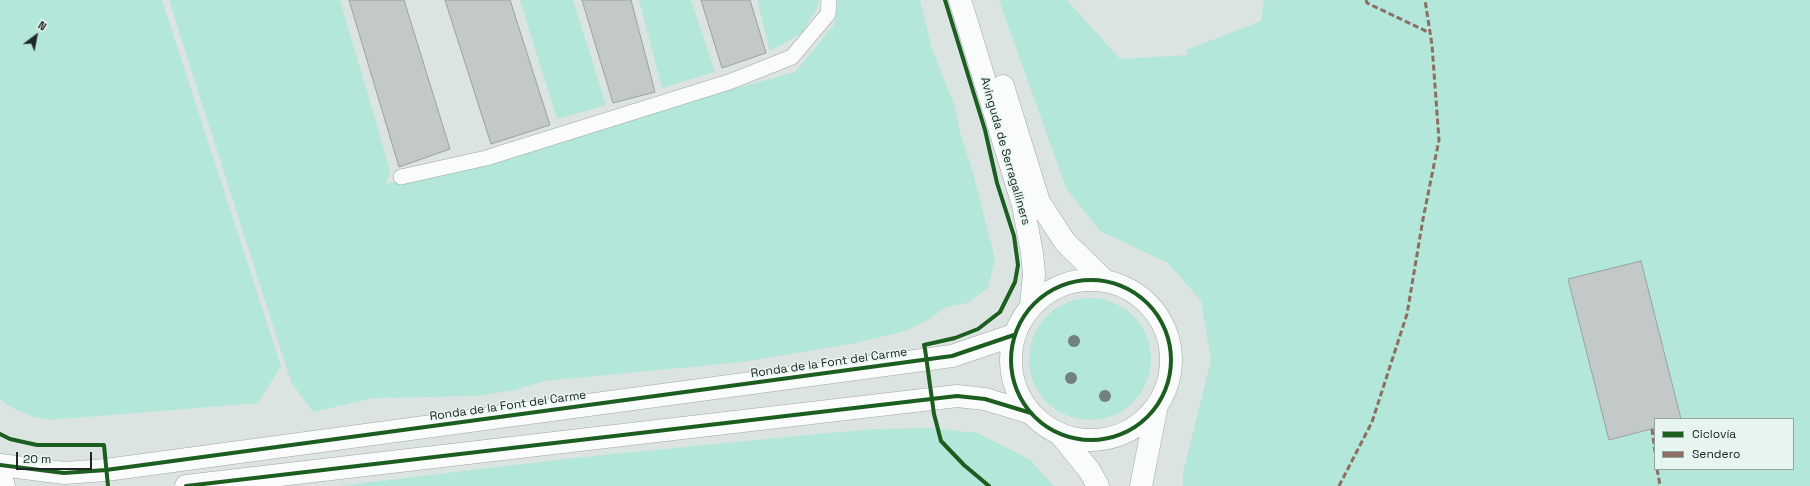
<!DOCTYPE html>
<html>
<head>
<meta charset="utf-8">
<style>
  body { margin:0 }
  #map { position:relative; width:1810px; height:486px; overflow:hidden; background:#dce4e2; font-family:"Space Grotesk",sans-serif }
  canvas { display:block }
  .legend { position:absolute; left:1654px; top:418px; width:140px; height:52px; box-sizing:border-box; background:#e6f5f0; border:1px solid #97a39f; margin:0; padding:5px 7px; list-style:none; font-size:12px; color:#212725 }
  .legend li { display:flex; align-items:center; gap:8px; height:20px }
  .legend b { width:20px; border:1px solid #97a39f }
  .north { position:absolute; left:16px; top:16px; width:40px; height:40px; -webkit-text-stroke:3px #e6f5f0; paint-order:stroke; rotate:32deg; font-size:11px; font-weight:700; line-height:16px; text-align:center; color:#212725 }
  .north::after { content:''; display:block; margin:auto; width:14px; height:18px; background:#212725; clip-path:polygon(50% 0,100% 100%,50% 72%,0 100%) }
  .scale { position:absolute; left:16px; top:452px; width:76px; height:18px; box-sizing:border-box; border:2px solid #212725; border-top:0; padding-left:5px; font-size:12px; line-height:14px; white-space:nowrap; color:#212725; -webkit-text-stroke:3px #e6f5f0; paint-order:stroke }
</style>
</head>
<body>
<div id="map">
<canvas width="1810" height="486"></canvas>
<ul class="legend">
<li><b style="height:5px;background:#1b5e20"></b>Ciclovía</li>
<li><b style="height:5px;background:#8d6e63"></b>Sendero</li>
</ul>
<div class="north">N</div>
<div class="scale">20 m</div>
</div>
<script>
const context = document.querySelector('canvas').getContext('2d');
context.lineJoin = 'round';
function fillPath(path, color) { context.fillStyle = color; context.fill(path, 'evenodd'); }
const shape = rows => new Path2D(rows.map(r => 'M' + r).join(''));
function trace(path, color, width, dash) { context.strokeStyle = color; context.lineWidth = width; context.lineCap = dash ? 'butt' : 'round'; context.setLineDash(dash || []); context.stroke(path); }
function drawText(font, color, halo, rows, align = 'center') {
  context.font = font + ' "Space Grotesk",sans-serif'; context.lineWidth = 3; context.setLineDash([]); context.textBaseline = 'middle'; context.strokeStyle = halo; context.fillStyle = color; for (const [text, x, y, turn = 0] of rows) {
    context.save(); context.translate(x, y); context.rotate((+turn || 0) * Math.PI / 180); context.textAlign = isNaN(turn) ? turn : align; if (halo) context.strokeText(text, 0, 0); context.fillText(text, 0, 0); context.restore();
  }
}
fillPath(shape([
  [0,0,162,0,281,366,258,403,49,420,33,417,7,405,0,399],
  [169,0,340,0,390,170,386,184,795,72,834,25,838,0,920,0,932,49,955,107,960,132,973,173,995,259,988,288,967,303,946,307,928,320,905,331,851,344,742,362,544,381,515,390,478,396,373,398,313,412,291,382],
  [520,0,573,0,606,105,557,119],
  [639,0,691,0,715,72,662,88],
  [757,0,819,0,818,7,802,33,770,51],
  [999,0,1067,0,1120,59,1188,55,1186,50,1261,21,1264,0,1810,0,1810,486,1183,486,1183,473,1211,360,1201,301,1168,263,1100,231,1066,188],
  [1655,419,1793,419,1793,469,1655,469],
  '1029 359a61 61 0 1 1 122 0a61 61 0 1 1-122 0Z',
  [932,428,977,433,1029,459,1054,486,339,486,573,458,796,436,875,429]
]), '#b2e7d9');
const building = shape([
  [349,0,404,0,450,149,399,167,349,0],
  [445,0,510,0,550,125,491,144,445,0],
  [582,0,631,0,655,92,613,103,582,0],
  [701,0,750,0,766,53,722,68,701,0],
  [1641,261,1681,419,1655,419,1655,428,1609,440,1568,279,1641,261]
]);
fillPath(building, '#c3c9c8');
trace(building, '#9ba19f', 1);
const service = shape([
  [401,177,486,158,729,82,792,57,828,14,829,0]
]);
const tertiary = shape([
  [960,0,1023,205,1032,253,1034,274,1031,306],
  [1003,86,1039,202,1065,242,1105,281],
  '1011 360a80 80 0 1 1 160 0a80 80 0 1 1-160 0Z',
  [1059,433,1089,470,1098,486],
  [0,465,64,473,106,470,952,356,1014,335],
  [0,476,4,486],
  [186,486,957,396,985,399,1031,413],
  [1141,486,1157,405]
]);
trace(service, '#a0a6a4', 16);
trace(tertiary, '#a0a6a4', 23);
trace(service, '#fafbfb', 15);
trace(tertiary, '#fafbfb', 22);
trace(shape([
  [1366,0,1367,3,1430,33],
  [1652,429,1655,452],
  [1657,469,1660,485,1658,486],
  [1339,486,1372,422,1407,314,1423,219,1439,140,1432,45,1425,0]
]), '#8d6e63', 3, [6, 3]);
trace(shape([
  [945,0,985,130,997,183,1014,236,1018,265,1015,282,1000,312,978,329,955,338,924,345,925,349,934,414,941,441,964,465,989,486],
  '1011 360a80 80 0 1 1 160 0a80 80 0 1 1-160 0Z',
  [0,434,10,439,37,445,104,445,108,486],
  [0,465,64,473,106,470,952,356,1014,335],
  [186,486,957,396,985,399,1031,413]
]), '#1b5e20', 4);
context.fillStyle = '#72817d';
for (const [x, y] of [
  [1074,341],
  [1071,378],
  [1105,396]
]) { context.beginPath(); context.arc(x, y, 6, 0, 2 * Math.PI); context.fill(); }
drawText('12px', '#212725', '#e6f5f0', [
  ["Avinguda de Serragalliners",1005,151,74],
  ["Ronda de la Font del Carme",829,363,-8],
  ["Ronda de la Font del Carme",508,406,-8]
]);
</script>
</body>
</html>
